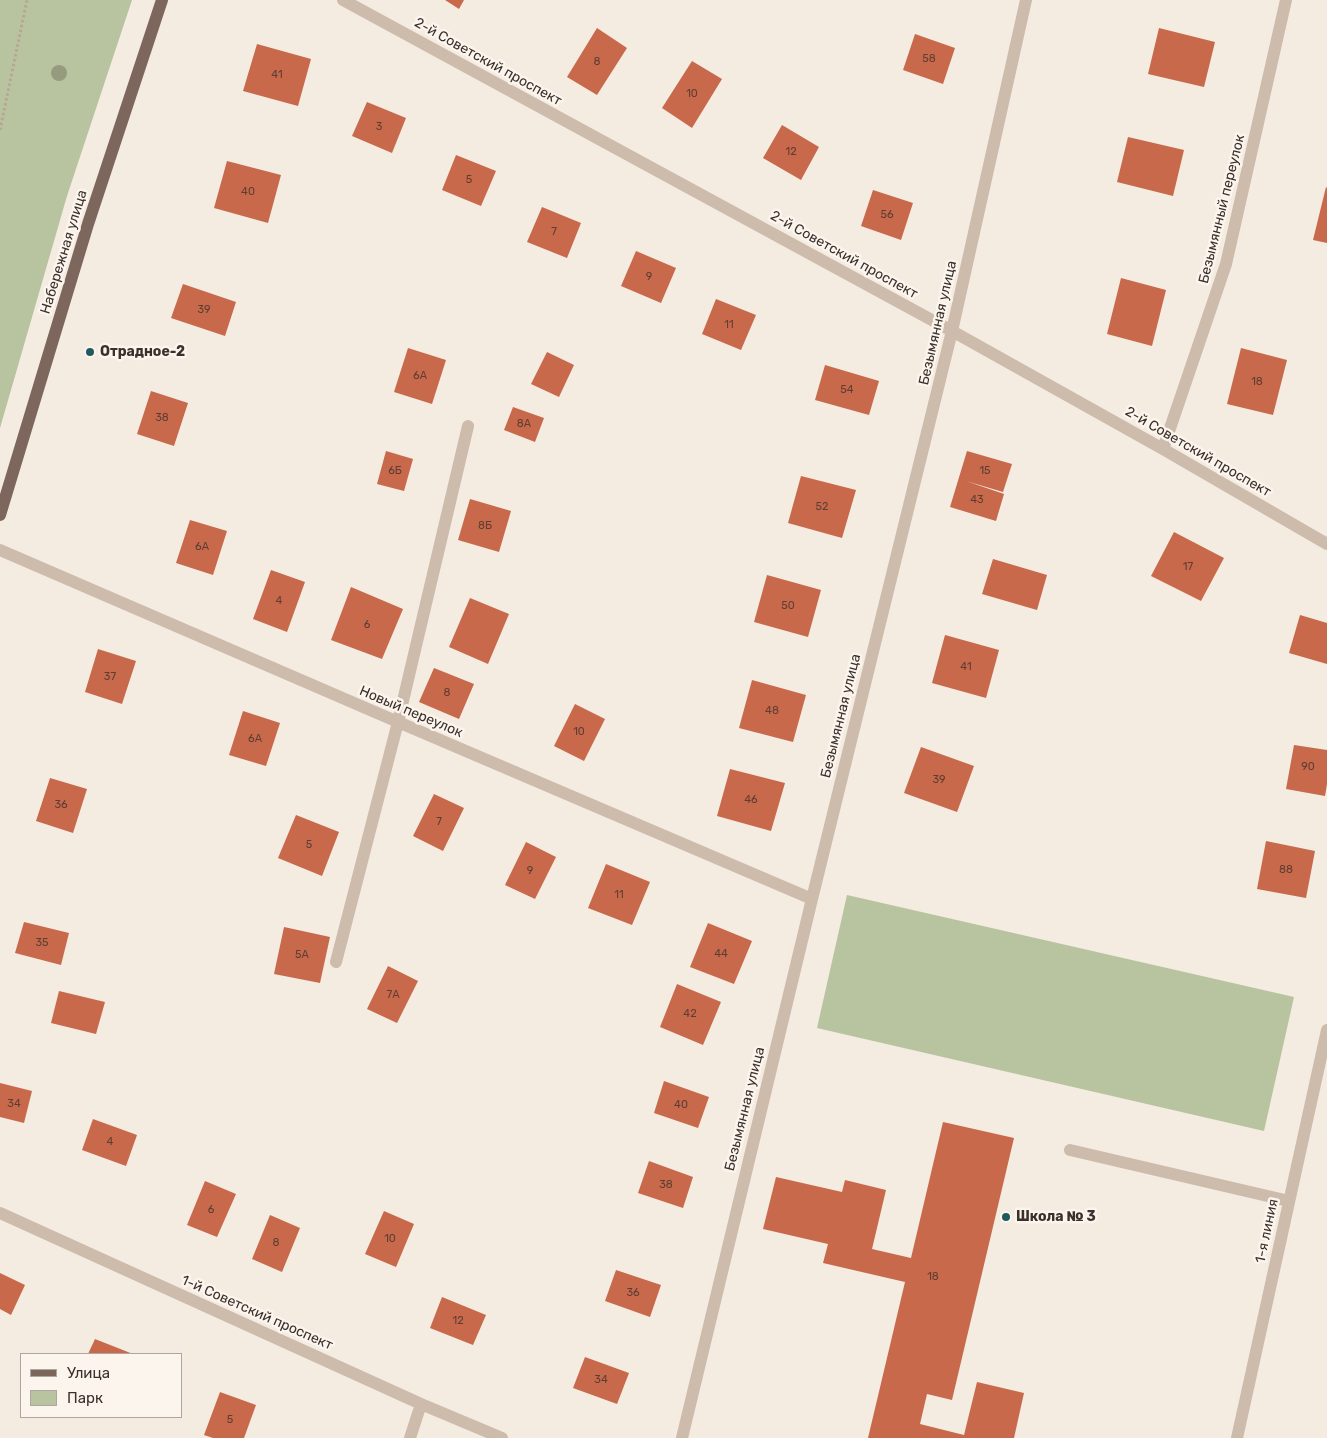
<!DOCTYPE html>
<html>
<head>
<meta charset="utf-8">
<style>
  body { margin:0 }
  #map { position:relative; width:1327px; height:1438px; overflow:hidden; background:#f4ebe1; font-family:Rubik,sans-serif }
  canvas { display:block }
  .legend { position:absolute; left:20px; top:1353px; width:162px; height:65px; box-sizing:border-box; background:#fbf5ee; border:1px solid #aea6a0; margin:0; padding:6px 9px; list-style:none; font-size:15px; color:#3b302b }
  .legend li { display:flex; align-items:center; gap:10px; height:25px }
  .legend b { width:25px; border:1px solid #aea6a0 }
</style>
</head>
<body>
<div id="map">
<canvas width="1327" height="1438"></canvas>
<ul class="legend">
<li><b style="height:6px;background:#7d675c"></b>Улица</li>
<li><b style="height:14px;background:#b8c4a0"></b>Парк</li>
</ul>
</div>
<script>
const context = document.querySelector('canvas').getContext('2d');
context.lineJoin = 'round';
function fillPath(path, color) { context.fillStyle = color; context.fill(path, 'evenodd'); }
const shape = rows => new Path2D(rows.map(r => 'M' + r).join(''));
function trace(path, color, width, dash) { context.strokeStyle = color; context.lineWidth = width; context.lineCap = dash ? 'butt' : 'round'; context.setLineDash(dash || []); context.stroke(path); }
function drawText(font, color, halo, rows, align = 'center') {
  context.font = font + ' Rubik,sans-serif'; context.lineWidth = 5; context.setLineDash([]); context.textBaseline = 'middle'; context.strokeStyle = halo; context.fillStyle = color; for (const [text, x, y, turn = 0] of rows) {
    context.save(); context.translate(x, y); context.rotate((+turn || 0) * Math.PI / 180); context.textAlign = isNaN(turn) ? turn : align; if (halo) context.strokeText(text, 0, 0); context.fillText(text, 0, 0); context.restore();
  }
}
fillPath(shape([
  [0,0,132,0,67,196,0,428],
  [847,895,1294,997,1264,1131,817,1028]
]), '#b8c4a0');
fillPath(shape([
  [445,0,464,0,459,9],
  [597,28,627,48,597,95,567,77],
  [1159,28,1215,42,1204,87,1148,74],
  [915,34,955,48,943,84,903,70],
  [257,44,311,59,298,106,243,91],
  [692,61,722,79,692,128,662,108],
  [367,102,406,118,392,153,352,136],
  [782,125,819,147,801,180,763,158],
  [1128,137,1184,150,1173,196,1117,182],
  [456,155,496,171,481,206,442,190],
  [227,161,281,175,268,223,214,208],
  [1326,187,1327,188,1327,243,1313,240],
  [873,190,913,203,901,240,861,226],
  [542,207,581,223,567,258,527,242],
  [636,251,676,268,661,303,621,286],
  [1121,278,1166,290,1152,346,1107,334],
  [183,284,236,302,225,336,171,318],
  [716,299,756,315,741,350,702,334],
  [408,348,446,360,432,404,394,392],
  [1241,348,1287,360,1273,415,1227,404],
  [547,352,574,365,559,397,531,384],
  [825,365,879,381,869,415,815,400],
  [151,391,188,403,174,446,137,434],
  [513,407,544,418,535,442,504,430],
  [386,451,413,459,404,491,377,484],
  [967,451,1012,464,1003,492,966,481,1004,494,996,521,950,507],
  [801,476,856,490,842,538,788,523],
  [470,499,511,511,499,552,458,540],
  [190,520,227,531,213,575,176,563],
  [1174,532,1224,558,1201,601,1151,576],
  [993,559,1047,575,1037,610,982,594],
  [271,570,305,582,287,632,253,619],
  [767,575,821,590,808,637,754,622],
  [351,587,403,609,382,659,331,640],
  [470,598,509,614,488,664,449,647],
  [1300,615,1327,623,1327,664,1289,653],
  [945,635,999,650,986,698,932,683],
  [98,649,136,661,122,704,85,692],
  [434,668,474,684,459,719,419,702],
  [752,680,806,695,793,742,739,728],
  [575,704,605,719,584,761,554,746],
  [243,711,280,723,266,766,229,755],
  [1294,745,1327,750,1327,784,1325,796,1286,789],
  [921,747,974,766,957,812,904,793],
  [730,769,785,783,771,831,717,816],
  [50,778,87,789,73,833,36,821],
  [434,794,464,808,443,851,413,836],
  [296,815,339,832,322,876,278,858],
  [1266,841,1315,851,1306,898,1257,889],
  [526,842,556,857,535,899,505,885],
  [606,864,650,882,632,925,588,908],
  [24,922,69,933,61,965,15,953],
  [708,923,752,941,734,984,690,967],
  [284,927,330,937,320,983,274,974],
  [388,966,418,981,397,1023,367,1009],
  [677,984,721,1002,703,1045,660,1027],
  [59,991,105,1002,96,1034,51,1023],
  [664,1081,709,1097,698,1128,654,1113],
  [0,1083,32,1091,24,1123,0,1117],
  [93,1119,137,1135,126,1166,82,1150],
  [943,1122,1014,1138,952,1400,927,1394,920,1424,964,1435,977,1382,1024,1393,1014,1438,868,1438,905,1282,823,1263,828,1244,763,1229,776,1177,842,1192,845,1180,886,1190,872,1249,911,1258],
  [649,1161,693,1177,683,1208,638,1193],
  [205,1181,236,1194,217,1237,187,1225],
  [384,1211,414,1224,396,1267,365,1254],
  [270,1215,300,1228,282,1272,252,1259],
  [616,1270,661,1285,650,1317,605,1301],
  [0,1273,25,1285,11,1315,0,1309],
  [442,1297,486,1315,473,1345,430,1328],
  [95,1339,133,1354,88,1354],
  [585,1357,629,1373,617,1404,573,1388],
  [220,1392,256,1405,244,1438,213,1438,204,1435]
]), '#c8694b');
trace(shape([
  [0,130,27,0]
]), '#b9a596', 3, [2.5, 2.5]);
trace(shape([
  [343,0,952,331,1163,449,1327,544],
  [1163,449,1226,264,1286,0],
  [0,550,398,722,812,899],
  [336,962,398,722,468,426],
  [1070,1150,1289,1201],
  [0,1213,421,1404,502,1438],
  [410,1438,421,1404],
  [682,1438,812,899,952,331,1026,0],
  [1237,1438,1327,1030]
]), '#cdbbac', 12);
trace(shape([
  [0,515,88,224,162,0]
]), '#7d675c', 12);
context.fillStyle = '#969b7f';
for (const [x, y] of [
  [59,73]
]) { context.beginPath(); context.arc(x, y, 8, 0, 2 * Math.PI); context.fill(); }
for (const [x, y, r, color] of [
  [90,352,5,"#1f5a5e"],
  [1006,1217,5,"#1f5a5e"]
]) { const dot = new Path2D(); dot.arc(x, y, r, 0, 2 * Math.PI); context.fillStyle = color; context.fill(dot); trace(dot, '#fbf5ee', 2); }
drawText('11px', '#5e3e33', null, [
  ["58",929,59],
  ["8",597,62],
  ["41",277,75],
  ["10",692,94],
  ["3",379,127],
  ["12",791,152],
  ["5",469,180],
  ["40",248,192],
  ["56",887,215],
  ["7",554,232],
  ["9",649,277],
  ["39",204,310],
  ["11",729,325],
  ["6А",420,376],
  ["18",1257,382],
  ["54",847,390],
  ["38",162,418],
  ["8А",524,424],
  ["6Б",395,471],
  ["15",985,471],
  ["43",977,500],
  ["52",822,507],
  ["8Б",485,526],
  ["6А",202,547],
  ["17",1188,567],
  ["4",279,601],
  ["50",788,606],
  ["6",367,625],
  ["41",966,667],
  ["37",110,677],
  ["8",447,693],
  ["48",772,711],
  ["10",579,732],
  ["6А",255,739],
  ["90",1308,767],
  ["39",939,780],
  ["46",751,800],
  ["36",61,805],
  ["7",439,822],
  ["5",309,845],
  ["88",1286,870],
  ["9",530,871],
  ["11",619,895],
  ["35",42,943],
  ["44",721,954],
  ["5А",302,955],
  ["7А",393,995],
  ["42",690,1014],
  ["34",14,1104],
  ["40",681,1105],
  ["4",110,1142],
  ["38",666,1185],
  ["6",211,1210],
  ["10",390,1239],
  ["8",276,1243],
  ["18",933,1277],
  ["36",633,1293],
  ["12",458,1321],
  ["34",601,1380],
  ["5",230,1420]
]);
drawText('14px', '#3b302b', '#fbf5ee', [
  ["2-й Советский проспект",488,62,29],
  ["Безымянный переулок",1222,209,-76],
  ["Набережная улица",64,252,-73],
  ["2-й Советский проспект",844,255,29],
  ["Безымянная улица",938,323,-77],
  ["2-й Советский проспект",1198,452,30],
  ["Новый переулок",411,712,23],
  ["Безымянная улица",841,716,-76],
  ["Безымянная улица",745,1109,-76],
  ["1-я линия",1267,1231,-78],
  ["1-й Советский проспект",257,1313,24]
]);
drawText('bold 14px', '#3b302b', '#fbf5ee', [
  ["Отрадное-2",100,352],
  ["Школа № 3",1016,1217]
], 'left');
</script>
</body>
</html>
